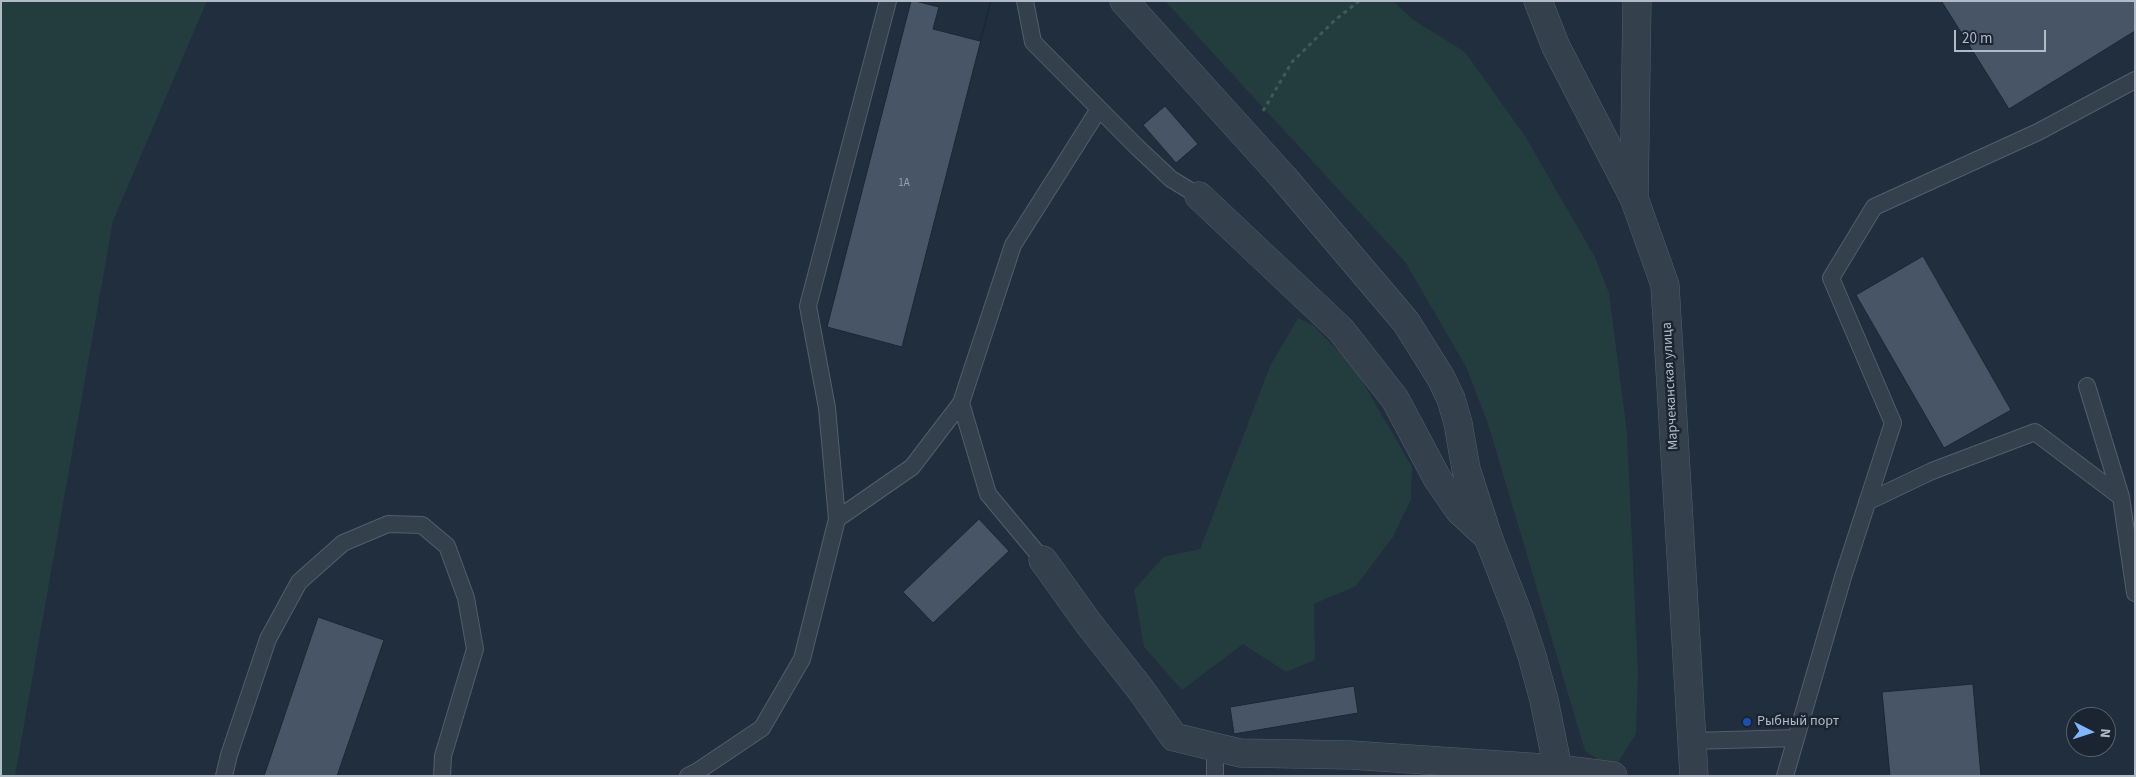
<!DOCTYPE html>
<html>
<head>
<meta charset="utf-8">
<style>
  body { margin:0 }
  #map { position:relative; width:2136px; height:777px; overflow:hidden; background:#212e3d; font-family:"Source Sans 3",sans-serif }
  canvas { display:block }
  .frame { position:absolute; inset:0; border:2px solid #b1bbc8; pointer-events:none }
  .north { position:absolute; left:2066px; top:707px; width:50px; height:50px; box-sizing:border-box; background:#1b2531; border:1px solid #57616d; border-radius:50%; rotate:95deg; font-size:14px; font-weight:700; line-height:20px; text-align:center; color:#b1bbc8 }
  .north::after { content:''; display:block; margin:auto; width:18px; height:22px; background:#81b6fd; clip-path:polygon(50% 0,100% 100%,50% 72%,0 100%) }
  .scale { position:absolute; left:1954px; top:30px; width:92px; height:22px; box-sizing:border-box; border:2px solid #b1bbc8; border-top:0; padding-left:6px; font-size:15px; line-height:18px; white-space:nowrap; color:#b1bbc8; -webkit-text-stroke:4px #1b2531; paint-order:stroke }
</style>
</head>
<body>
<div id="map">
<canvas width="2136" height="777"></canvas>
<div class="frame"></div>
<div class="north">N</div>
<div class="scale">20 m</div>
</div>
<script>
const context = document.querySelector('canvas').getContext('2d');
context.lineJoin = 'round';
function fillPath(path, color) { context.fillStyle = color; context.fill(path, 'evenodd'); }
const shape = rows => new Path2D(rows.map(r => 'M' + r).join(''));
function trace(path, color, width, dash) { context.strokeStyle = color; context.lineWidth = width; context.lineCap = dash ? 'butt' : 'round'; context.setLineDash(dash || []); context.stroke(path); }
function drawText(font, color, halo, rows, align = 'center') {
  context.font = font + ' "Source Sans 3",sans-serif'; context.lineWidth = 5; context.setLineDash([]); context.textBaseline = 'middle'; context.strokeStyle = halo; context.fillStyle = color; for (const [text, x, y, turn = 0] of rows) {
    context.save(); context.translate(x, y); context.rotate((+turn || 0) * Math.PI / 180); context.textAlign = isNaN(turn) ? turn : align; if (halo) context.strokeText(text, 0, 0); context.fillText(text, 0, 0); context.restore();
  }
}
fillPath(shape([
  [1,1,207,1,113,221,15,776,1,776],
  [1165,1,1393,1,1412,19,1465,52,1525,136,1595,257,1609,293,1627,432,1638,673,1636,734,1618,762,1602,762,1585,751,1489,427,1467,369,1406,263],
  [1298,318,1314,326,1354,367,1412,467,1411,499,1393,537,1356,586,1314,604,1315,660,1286,672,1243,644,1182,690,1144,647,1134,590,1163,557,1200,549,1270,366]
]), '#233c3e');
const building = shape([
  [911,1,991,1,902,347,827,327,911,1],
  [915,1,991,1,980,41,933,29,939,7,915,1],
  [1944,1,2135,1,2135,31,2009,109,1942,2,1944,1],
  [1165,106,1198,144,1176,163,1143,125,1165,106],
  [1923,256,2011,410,1944,448,1856,295,1923,256],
  [979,519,1009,551,933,623,903,592,979,519],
  [318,617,384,640,337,776,264,776,318,617],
  [1973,684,1981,776,1890,776,1882,692,1973,684],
  [1354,686,1358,713,1234,734,1230,707,1354,686]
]);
fillPath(building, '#475566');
trace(building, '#1d2734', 1);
const service = shape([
  [1025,1,1033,42,1137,147,1171,179,1199,196],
  [2087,386,2121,497,2135,593],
  [961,403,988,494,1043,560],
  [1867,502,1932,471,2035,432,2121,497],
  [837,519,912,467,961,403,1013,245,1099,109],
  [1692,741,1796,738],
  [224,776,229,755,268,639,299,582,343,543,388,524,422,525,447,546,466,598,475,649,443,756,442,776],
  [688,776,698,771,762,728,802,659,837,519,827,408,808,306,888,1],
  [1215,776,1215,747],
  [1785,776,1843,577,1893,423,1831,278,1874,207,2038,132,2135,80]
]);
const minor = shape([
  [1124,1,1283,177,1406,322,1441,378,1451,399,1458,423,1466,469,1488,537,1518,614,1532,656,1544,700,1558,769],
  [1538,1,1556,47,1634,198],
  [1199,196,1341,330,1395,399,1437,478,1459,510,1487,536],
  [1043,560,1089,624,1141,690,1174,737,1240,753,1351,755,1558,769,1613,776]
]);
const tertiary = shape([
  [1637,1,1634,198,1665,285,1694,776]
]);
trace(service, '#545e6b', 18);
trace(minor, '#545e6b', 29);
trace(tertiary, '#545e6b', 29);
trace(shape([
  [1263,111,1292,62,1335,20,1359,1]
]), '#41595b', 3, [4, 4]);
trace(service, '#35404d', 16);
trace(minor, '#35404d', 28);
trace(tertiary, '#35404d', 28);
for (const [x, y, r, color] of [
  [1747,722,5,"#1a4fb4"]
]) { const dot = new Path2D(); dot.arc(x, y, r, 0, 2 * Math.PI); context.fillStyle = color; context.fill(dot); trace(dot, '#1b2531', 2); }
drawText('11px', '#96a2b0', null, [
  ["1А",904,184]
]);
drawText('14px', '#b1bbc8', '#1b2531', [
  ["Марчеканская улица",1671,386,-93]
]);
drawText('14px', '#b1bbc8', '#1b2531', [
  ["Рыбный порт",1757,722]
], 'left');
</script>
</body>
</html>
